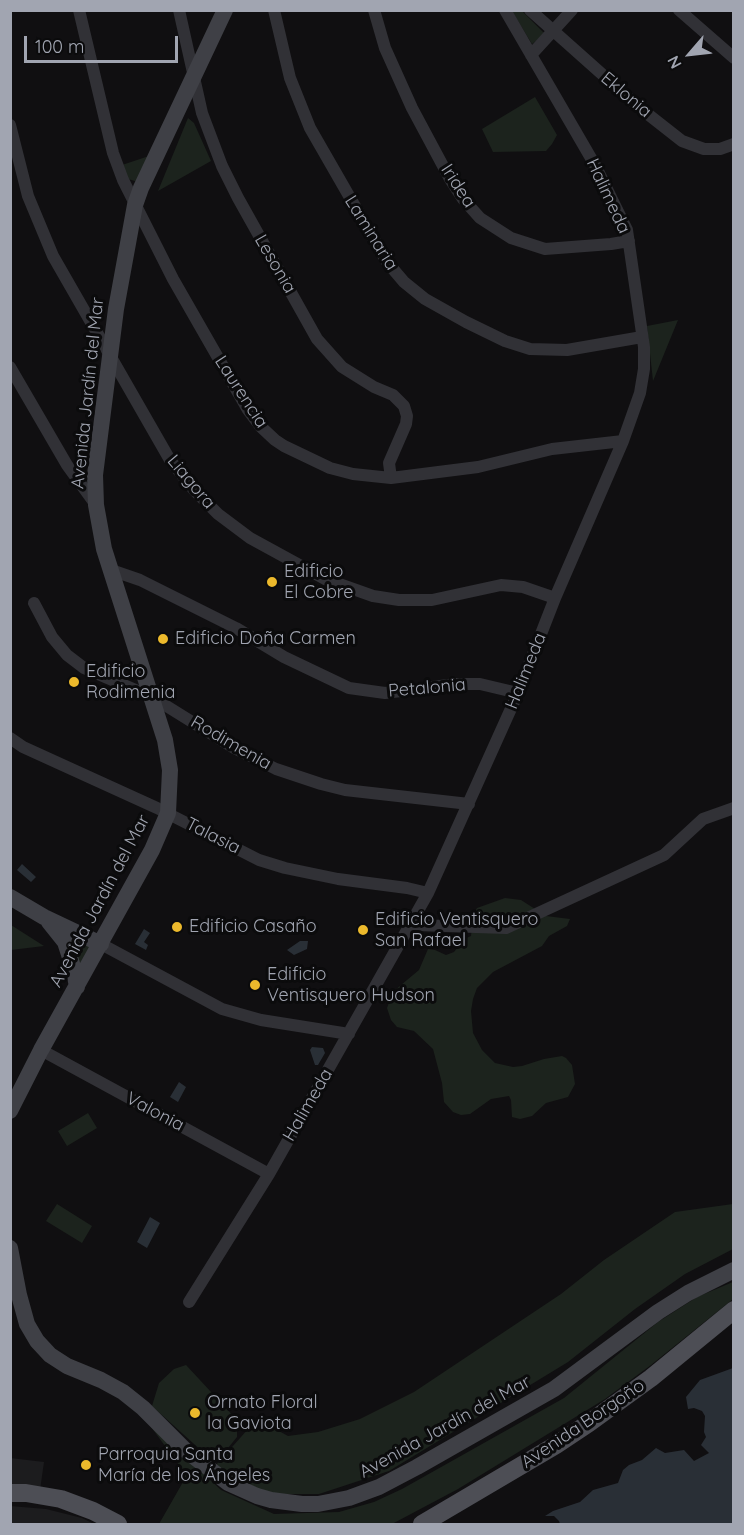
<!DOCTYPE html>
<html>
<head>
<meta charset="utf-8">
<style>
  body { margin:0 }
  #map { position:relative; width:744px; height:1535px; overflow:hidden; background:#100f11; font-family:Quicksand,sans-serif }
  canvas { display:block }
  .frame { position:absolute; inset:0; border:12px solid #a1a5b1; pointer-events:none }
  .north { position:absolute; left:660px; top:24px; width:60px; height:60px; -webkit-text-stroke:4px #0b0b0c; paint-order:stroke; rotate:242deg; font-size:16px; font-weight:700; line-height:24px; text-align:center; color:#a1a5b1 }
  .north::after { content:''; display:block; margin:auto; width:21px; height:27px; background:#a1a5b1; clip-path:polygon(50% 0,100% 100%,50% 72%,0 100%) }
  .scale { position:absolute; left:24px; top:36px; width:154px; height:27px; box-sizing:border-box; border:3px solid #a1a5b1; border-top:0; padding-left:8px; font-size:18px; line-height:21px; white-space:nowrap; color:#a1a5b1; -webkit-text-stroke:4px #0b0b0c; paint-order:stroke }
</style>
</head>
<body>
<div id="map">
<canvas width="744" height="1535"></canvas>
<div class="frame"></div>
<div class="north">N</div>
<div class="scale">100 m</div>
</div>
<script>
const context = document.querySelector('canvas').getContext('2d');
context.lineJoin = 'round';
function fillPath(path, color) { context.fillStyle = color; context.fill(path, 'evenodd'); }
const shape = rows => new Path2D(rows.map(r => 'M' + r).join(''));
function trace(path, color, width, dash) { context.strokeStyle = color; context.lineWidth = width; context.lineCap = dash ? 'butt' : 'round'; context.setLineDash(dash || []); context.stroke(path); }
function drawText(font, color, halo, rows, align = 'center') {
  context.font = font + ' Quicksand,sans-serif'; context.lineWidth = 6; context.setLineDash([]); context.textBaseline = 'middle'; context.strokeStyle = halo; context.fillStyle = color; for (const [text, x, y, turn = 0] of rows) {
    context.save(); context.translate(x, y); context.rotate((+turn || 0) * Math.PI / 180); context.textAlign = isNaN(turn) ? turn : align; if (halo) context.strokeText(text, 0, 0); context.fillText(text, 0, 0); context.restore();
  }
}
fillPath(shape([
  [10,1458,44,1462,40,1490,11,1484],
  [10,1506,46,1509,82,1518,94,1524,11,1524]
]), '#1c1c1e');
fillPath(shape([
  [512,11,522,11,545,34,532,44],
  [535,97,557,135,552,144,546,151,493,152,482,129],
  [188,118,194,123,211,161,158,191],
  [149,156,139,180,135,181,128,179,122,165],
  [678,320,653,381,647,326],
  [505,898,521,900,546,916,570,919,567,926,549,936,542,946,493,972,477,988,473,999,471,1011,473,1033,482,1050,495,1063,513,1067,522,1066,544,1059,562,1056,566,1058,572,1065,575,1084,568,1097,546,1103,532,1116,520,1119,512,1117,511,1100,509,1096,491,1099,470,1114,461,1115,453,1112,444,1102,442,1083,433,1049,414,1031,397,1027,391,1020,387,1008,391,997,395,990,419,970,428,949,435,950,446,955,454,952,464,939,471,936,473,915,477,908],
  [11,925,44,946,11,950],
  [73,939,91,947,81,963,76,960,70,946],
  [88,1113,97,1128,67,1146,58,1131],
  [57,1204,92,1226,82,1243,46,1221],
  [733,1204,733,1249,685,1274,635,1309,568,1362,389,1471,319,1494,270,1494,225,1473,216,1465,257,1419,288,1436,318,1432,360,1419,414,1392,561,1294,604,1260,675,1212],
  [733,1282,733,1299,651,1365,605,1399,458,1489,392,1524,159,1524,183,1482,176,1476,179,1465,143,1416,221,1490,274,1514,339,1512,374,1502,402,1489,564,1398,658,1322,697,1297],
  [186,1365,237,1420,237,1437,224,1453,204,1453,152,1406,159,1383,174,1369]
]), '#1c231d');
fillPath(shape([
  [22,864,36,877,31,882,17,870],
  [144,929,150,933,144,942,148,945,146,950,135,944],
  [300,941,308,941,307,949,294,955,287,950],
  [312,1047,323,1048,325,1053,318,1065,315,1065,310,1050],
  [179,1082,186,1087,178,1102,170,1097],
  [150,1217,160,1223,147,1248,137,1242],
  [733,1368,733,1524,560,1524,559,1521,554,1516,545,1516,553,1511,580,1502,593,1490,618,1483,623,1470,629,1465,642,1460,656,1448,665,1453,684,1450,694,1461,709,1453,701,1445,706,1437,704,1432,705,1416,702,1411,694,1408,688,1409,686,1397,700,1380]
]), '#292f36');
trace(shape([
  [79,10,113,153,123,180,173,279,248,410,260,426,275,440,284,446,330,468,353,474,391,478,478,467,552,449,623,441],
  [179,10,202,113,222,166,238,198,317,339,342,367,374,387,393,395,404,406,407,416,406,424,389,463,391,478],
  [274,10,290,78,310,128,387,262,404,282,425,299,466,322,505,341,530,349,567,350,642,337],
  [374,10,385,48,412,108,450,179,463,199,480,218,511,238,545,249,611,244,629,241],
  [530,10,640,108,682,141,704,149,720,149,734,144],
  [679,10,734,58],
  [531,55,572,10],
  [10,125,28,196,53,256,170,460,194,490,218,514,250,538,325,579,373,596,399,600,432,600,501,585,523,587,555,598],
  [10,367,67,465,96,505],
  [111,570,140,580,236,628,284,657,349,688,385,693,456,684,480,684,518,693],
  [34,603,52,637,67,655,84,668,152,697,234,748,276,769,321,784,345,790,469,804],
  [10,738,23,747,157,808,259,860,285,868,338,879,407,888,428,893],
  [409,927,416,925,506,928,664,855,703,819,734,808],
  [101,944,222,1009,261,1020,349,1034],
  [41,1050,269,1174],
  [189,1302,269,1174,428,893,518,693,555,598,623,441,640,393,644,369,644,347,627,230,595,165,505,10]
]), '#313136', 12);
trace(shape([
  [10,897,44,917,101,944],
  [49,922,65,942,74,970,77,987],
  [10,1111,41,1050,152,850,168,813,170,770,165,740,104,549,96,505,95,475,116,309,135,205,141,188,225,10],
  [10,1248,19,1295,27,1324,37,1341,50,1355,67,1366,101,1380,123,1392,143,1408,185,1450,228,1483,257,1496,271,1500,302,1504,318,1504,349,1498,379,1487,417,1467,554,1389,658,1312,688,1293,734,1270]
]), '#3f4046', 16);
trace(shape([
  [10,1493,26,1493,61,1499,93,1511,118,1524],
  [422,1524,556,1445,589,1423,651,1378,734,1310]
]), '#4d4e55', 18);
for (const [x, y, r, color] of [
  [272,582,6,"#ecb92c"],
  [163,639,6,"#ecb92c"],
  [74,682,6,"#ecb92c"],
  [177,927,6,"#ecb92c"],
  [363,930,6,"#ecb92c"],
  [255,985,6,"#ecb92c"],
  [195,1413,6,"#ecb92c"],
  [86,1465,6,"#ecb92c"]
]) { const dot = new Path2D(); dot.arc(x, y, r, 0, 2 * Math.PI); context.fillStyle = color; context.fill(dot); trace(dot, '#0b0b0c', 2); }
drawText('18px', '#a1a5b1', '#0b0b0c', [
  ["Eklonia",626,95,40],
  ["Iridea",458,186,57],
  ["Halimeda",608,196,65],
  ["Laminaria",371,233,58],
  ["Lesonia",275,264,60],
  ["Laurencia",241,392,57],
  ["Avenida Jardín del Mar",88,393,-84],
  ["Liagora",191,482,50],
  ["Halimeda",526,671,-68],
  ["Petalonia",427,688,-5],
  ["Rodimenia",231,743,30],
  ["Talasia",213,836,27],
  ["Avenida Jardín del Mar",100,901,-62],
  ["Halimeda",308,1105,-60],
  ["Valonia",155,1112,28],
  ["Avenida Borgoño",583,1424,-34],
  ["Avenida Jardín del Mar",445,1427,-29]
]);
drawText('18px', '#a1a5b1', '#0b0b0c', [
  ["Edificio",284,572],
  ["El Cobre",284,593],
  ["Edificio Doña Carmen",175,639],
  ["Edificio",86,672],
  ["Rodimenia",86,693],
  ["Edificio Ventisquero",375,920],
  ["San Rafael",375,941],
  ["Edificio Casaño",189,927],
  ["Edificio",267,975],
  ["Ventisquero Hudson",267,996],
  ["Ornato Floral",207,1403],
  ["la Gaviota",207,1424],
  ["Parroquia Santa",98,1455],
  ["María de los Ángeles",98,1476]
], 'left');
</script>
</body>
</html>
